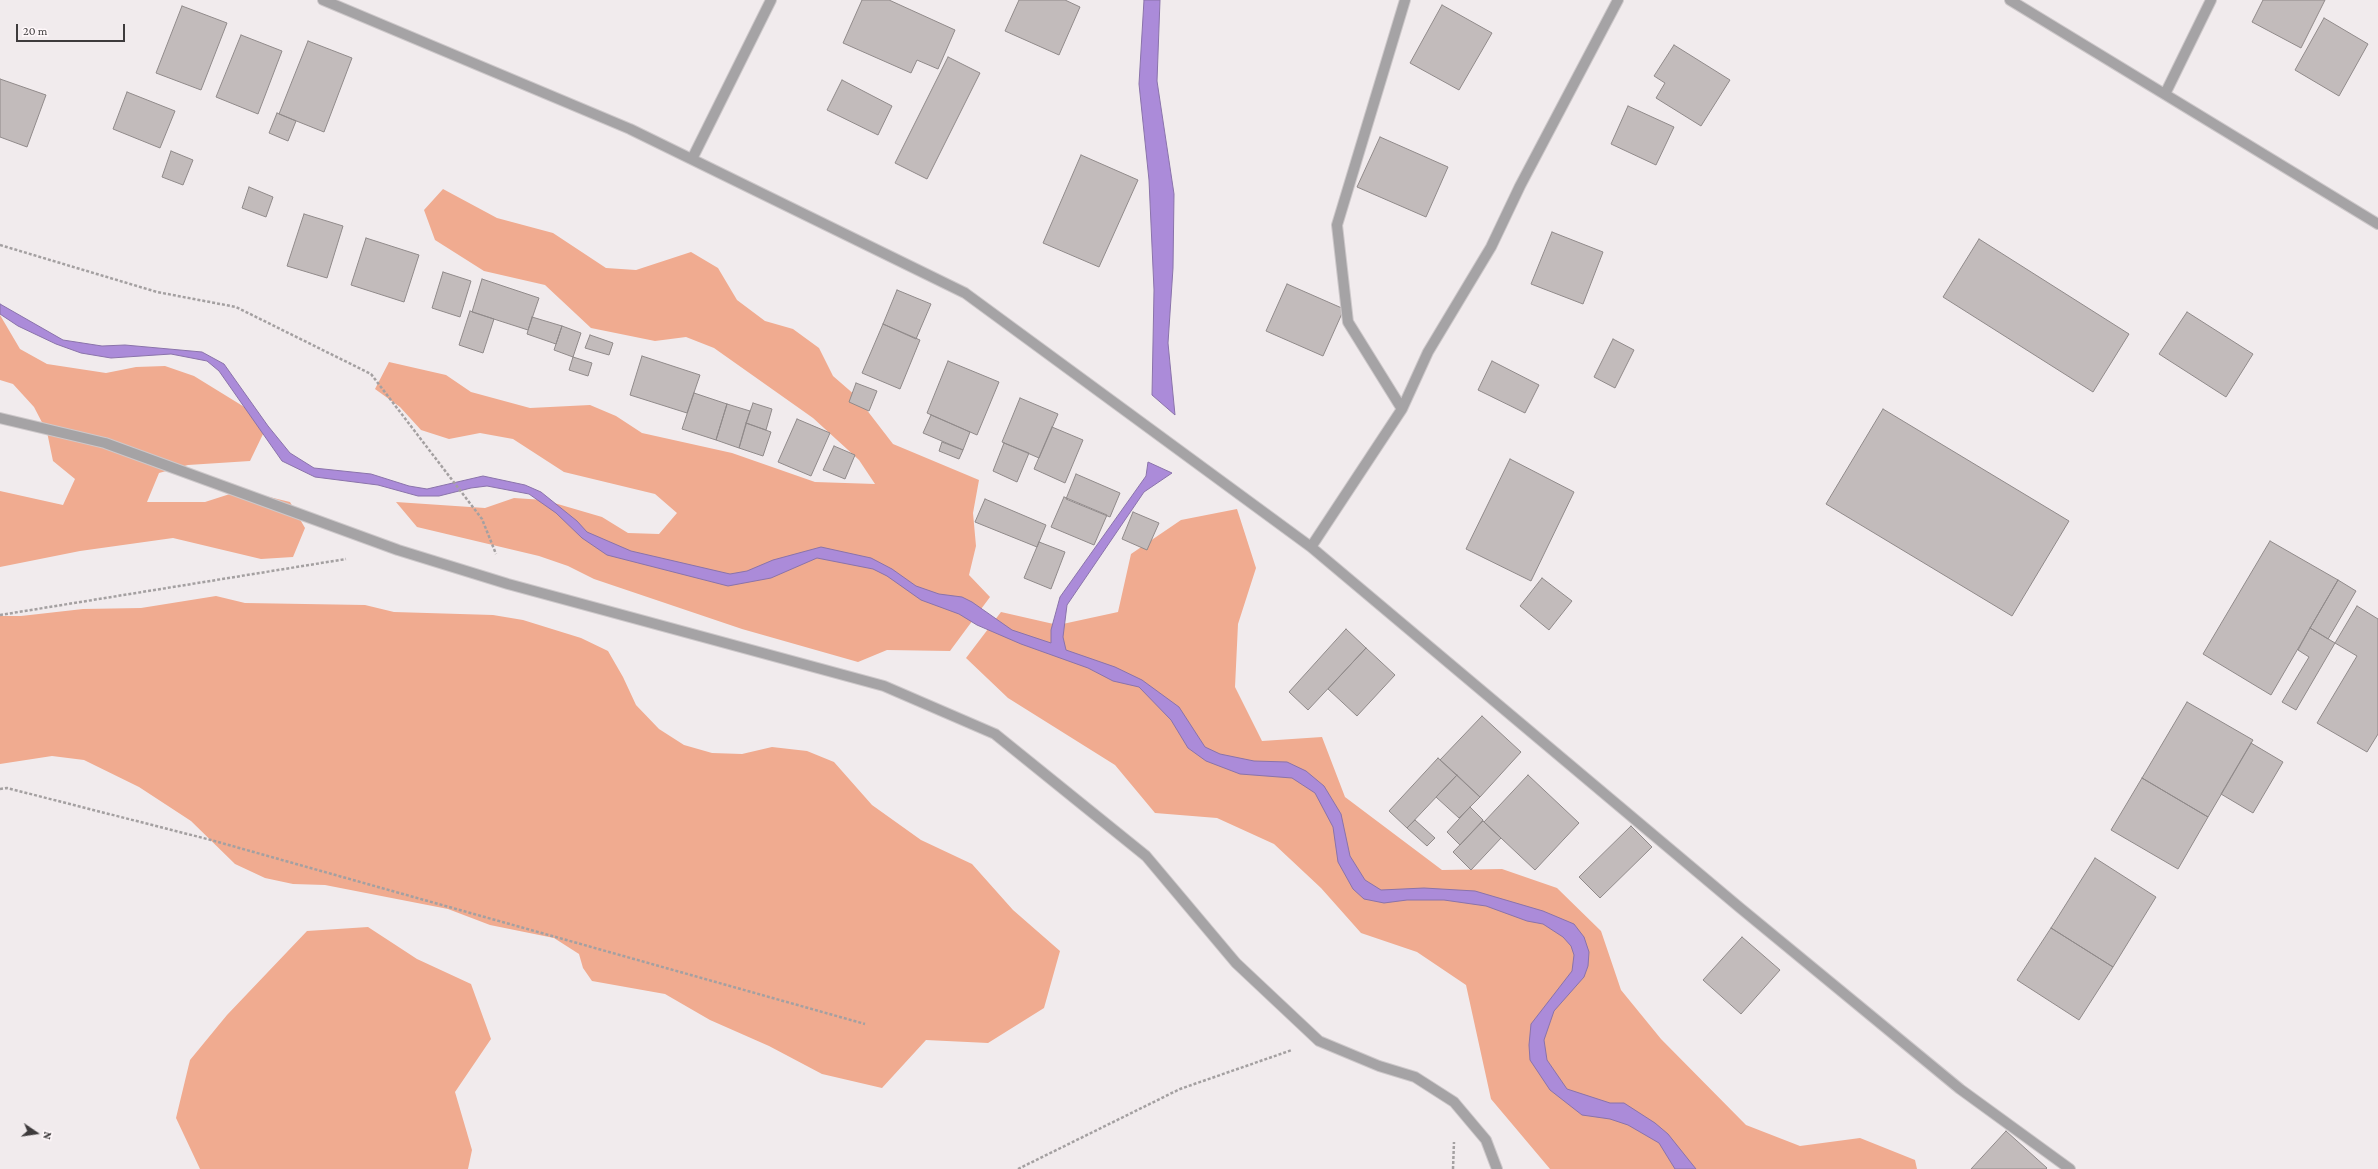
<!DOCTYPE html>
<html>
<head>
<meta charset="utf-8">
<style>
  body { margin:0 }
  #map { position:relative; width:2378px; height:1169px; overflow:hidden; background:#f1ebed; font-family:"Crimson Pro",serif }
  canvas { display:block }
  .north { position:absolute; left:16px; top:1113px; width:40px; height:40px; -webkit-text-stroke:3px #fff8fa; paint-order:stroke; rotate:103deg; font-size:11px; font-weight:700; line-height:16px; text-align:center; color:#3e3b3c }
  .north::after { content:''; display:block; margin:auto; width:14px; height:18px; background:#3e3b3c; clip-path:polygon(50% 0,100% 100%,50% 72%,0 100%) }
  .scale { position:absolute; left:16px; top:24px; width:109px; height:18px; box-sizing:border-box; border:2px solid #3e3b3c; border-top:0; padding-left:5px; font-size:12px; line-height:14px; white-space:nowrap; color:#3e3b3c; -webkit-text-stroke:3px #fff8fa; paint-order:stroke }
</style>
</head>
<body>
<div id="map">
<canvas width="2378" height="1169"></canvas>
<div class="north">N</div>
<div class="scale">20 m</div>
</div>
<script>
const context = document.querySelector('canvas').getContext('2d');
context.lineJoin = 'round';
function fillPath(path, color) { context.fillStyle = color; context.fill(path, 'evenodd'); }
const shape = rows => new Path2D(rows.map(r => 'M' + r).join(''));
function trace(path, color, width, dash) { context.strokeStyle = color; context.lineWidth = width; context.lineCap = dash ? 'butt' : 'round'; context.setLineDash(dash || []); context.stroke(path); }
fillPath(shape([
  [443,189,497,218,553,233,606,268,636,270,691,252,718,268,737,300,765,321,793,329,819,348,833,376,856,396,893,444,979,480,973,513,976,546,969,575,990,597,950,651,887,650,858,662,742,629,594,579,568,566,539,556,417,527,396,502,485,508,514,498,544,500,602,517,628,533,659,534,677,513,655,494,564,472,513,439,480,433,449,439,421,430,400,407,375,389,389,362,446,375,471,392,530,408,590,405,616,416,642,433,732,453,815,482,875,484,859,460,813,418,714,348,686,337,655,341,591,328,545,285,484,271,435,240,424,210],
  [0,315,20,349,47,364,106,373,136,367,165,366,194,376,246,408,264,432,250,461,188,465,159,473,147,502,205,502,233,493,261,495,290,502,305,528,293,557,261,559,173,538,80,551,0,567,0,491,63,505,75,479,53,461,47,432,34,407,13,384,0,380],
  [1237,509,1256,568,1238,624,1235,687,1262,741,1322,737,1345,797,1442,870,1502,869,1557,888,1601,931,1621,990,1661,1039,1746,1125,1800,1146,1860,1138,1915,1160,1917,1169,1550,1169,1491,1099,1466,985,1417,952,1361,933,1321,888,1274,844,1217,818,1155,813,1115,765,1008,698,966,658,1001,612,1058,625,1118,612,1131,554,1181,520],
  [216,596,245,603,365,605,394,612,493,615,523,620,581,638,608,651,623,677,636,705,659,729,684,745,712,753,742,754,772,747,807,751,834,762,872,805,921,840,972,864,1013,910,1060,951,1044,1008,988,1043,926,1040,882,1088,822,1074,769,1046,710,1020,665,994,592,981,583,968,579,954,554,938,490,925,448,909,325,885,293,884,265,878,235,864,191,821,139,787,84,760,52,756,0,764,0,616,21,616,83,609,141,608],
  [368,927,417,959,471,984,491,1039,455,1092,472,1150,468,1169,200,1169,176,1118,190,1060,227,1015,307,931]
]), '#f0ab90');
const water = shape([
  [1144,0,1160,0,1157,81,1174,194,1173,268,1168,343,1175,415,1152,395,1154,290,1149,180,1139,84,1144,0],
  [0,304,63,340,102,346,125,345,202,352,224,364,268,426,290,453,314,468,371,474,409,486,427,489,483,476,525,485,541,492,577,521,587,532,631,551,730,574,747,571,773,560,821,547,871,558,892,569,916,586,939,594,962,597,972,602,1012,630,1051,643,1051,630,1060,597,1146,476,1148,462,1172,473,1144,492,1067,605,1063,637,1066,650,1115,667,1142,680,1179,707,1205,747,1220,754,1254,761,1287,762,1306,771,1324,786,1341,814,1350,856,1365,880,1381,890,1424,888,1475,891,1543,911,1574,924,1584,937,1589,952,1588,966,1584,977,1554,1011,1544,1040,1547,1060,1567,1089,1610,1103,1624,1103,1655,1123,1668,1134,1696,1169,1675,1169,1659,1143,1628,1125,1610,1119,1582,1115,1550,1090,1530,1060,1529,1045,1531,1024,1572,971,1574,955,1571,946,1563,937,1543,924,1527,921,1486,906,1444,900,1407,900,1384,903,1364,899,1353,889,1338,862,1333,827,1315,793,1292,778,1240,774,1206,761,1188,748,1171,720,1139,687,1113,681,1088,668,1021,644,977,625,959,614,921,600,887,576,873,569,817,558,771,578,728,586,607,555,582,538,556,513,529,494,487,486,471,488,439,496,418,496,378,485,315,477,282,461,219,371,207,361,171,354,111,358,81,353,56,344,18,326,0,314,0,304]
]);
fillPath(water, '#ab8bd9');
trace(water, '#8a73aa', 1);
const building = shape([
  [862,0,889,0,955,30,938,69,917,60,911,73,843,43,862,0],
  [1019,0,1065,0,1080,7,1059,55,1005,31,1019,0],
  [2263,0,2325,0,2301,48,2252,22,2263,0],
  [1442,5,1492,33,1459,90,1410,63,1442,5],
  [182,6,227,23,201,90,156,73,182,6],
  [2324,18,2368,44,2339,96,2295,70,2324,18],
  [241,35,282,51,258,114,216,97,241,35],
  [308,41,352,58,324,132,279,114,308,41],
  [1674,45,1730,80,1701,126,1656,98,1665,83,1654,76,1674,45],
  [948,57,980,73,927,179,895,163,948,57],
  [0,79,46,95,27,147,0,137,0,79],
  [842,80,892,106,878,135,827,110,842,80],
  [127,92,175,111,160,148,113,129,127,92],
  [1628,106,1674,127,1656,165,1611,144,1628,106],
  [277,113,296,121,288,141,269,133,277,113],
  [1380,137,1448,167,1426,217,1357,187,1380,137],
  [171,151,193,160,183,185,162,177,171,151],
  [1081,155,1138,180,1099,267,1043,243,1081,155],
  [249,187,273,197,266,217,242,208,249,187],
  [304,214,343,226,327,278,287,266,304,214],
  [1552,232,1603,252,1583,304,1531,284,1552,232],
  [366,238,419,255,404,302,351,285,366,238],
  [1979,239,2129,334,2093,392,1943,297,1979,239],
  [443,272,471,281,460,317,432,308,443,272],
  [482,279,539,298,528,330,472,312,482,279],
  [1287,284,1344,309,1323,356,1266,331,1287,284],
  [897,290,931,304,916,339,883,324,897,290],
  [470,311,494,319,483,353,459,345,470,311],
  [2187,312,2253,354,2226,397,2159,354,2187,312],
  [532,317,562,326,556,344,527,334,532,317],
  [883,324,920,340,900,389,862,373,883,324],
  [562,326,581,333,573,357,554,350,562,326],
  [590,335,613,343,609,355,585,348,590,335],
  [1613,339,1634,350,1615,388,1594,377,1613,339],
  [642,356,700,375,687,413,630,395,642,356],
  [573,357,592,363,588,376,569,370,573,357],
  [948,361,999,382,977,435,927,413,948,361],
  [1492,361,1539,385,1525,413,1478,390,1492,361],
  [856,383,877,391,869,411,849,402,856,383],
  [694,393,727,404,716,440,682,429,694,393],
  [1020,398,1058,414,1039,458,1002,442,1020,398],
  [753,403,772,409,766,430,746,423,753,403],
  [727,404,750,411,739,448,716,440,727,404],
  [1883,409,2069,521,2012,616,1826,504,1883,409],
  [931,415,970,432,963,450,923,433,931,415],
  [797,419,830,433,811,476,778,462,797,419],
  [746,423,771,432,763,456,739,448,746,423],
  [1052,427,1083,440,1065,483,1034,469,1052,427],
  [942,442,963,450,959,459,939,451,942,442],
  [1004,443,1029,453,1017,482,993,471,1004,443],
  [834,446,855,455,845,479,823,470,834,446],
  [1510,459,1574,492,1531,581,1466,549,1510,459],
  [1076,474,1120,493,1110,517,1066,499,1076,474],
  [1064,497,1107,515,1094,545,1051,527,1064,497],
  [985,499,1046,525,1037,547,975,522,985,499],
  [1133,512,1159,523,1147,550,1122,539,1133,512],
  [2270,541,2338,580,2271,695,2203,654,2270,541],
  [1039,542,1065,552,1051,589,1024,578,1039,542],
  [1542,578,1572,601,1549,630,1520,606,1542,578],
  [2338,580,2356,591,2328,639,2310,628,2338,580],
  [2357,606,2378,619,2378,734,2367,752,2317,723,2357,656,2335,643,2357,606],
  [2310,628,2335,643,2296,710,2282,702,2309,657,2298,650,2310,628],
  [1346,629,1366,648,1308,710,1289,692,1346,629],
  [1366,648,1395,675,1357,716,1328,689,1366,648],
  [2187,702,2253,740,2208,817,2142,778,2187,702],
  [1482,716,1521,752,1480,797,1440,760,1482,716],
  [2251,743,2283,762,2253,813,2221,794,2251,743],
  [1438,758,1457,775,1407,828,1389,811,1438,758],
  [1457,775,1480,797,1459,818,1436,797,1457,775],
  [1528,775,1579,823,1535,870,1484,822,1528,775],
  [2142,778,2208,817,2178,869,2111,830,2142,778],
  [1470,807,1483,820,1460,845,1447,832,1470,807],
  [1415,820,1435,838,1427,846,1407,828,1415,820],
  [1483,821,1501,838,1471,870,1453,852,1483,821],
  [1631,826,1652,847,1600,898,1579,877,1631,826],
  [2095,858,2156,897,2113,967,2051,928,2095,858],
  [2051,928,2113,967,2079,1020,2017,980,2051,928],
  [1742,937,1780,970,1741,1014,1703,980,1742,937],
  [2006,1131,2047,1168,2046,1169,1971,1169,2006,1131]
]);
fillPath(building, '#c2bbbb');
trace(building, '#908a8a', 1);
const minor = shape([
  [323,0,630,129,965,293,1311,547,1739,907,1960,1089,2070,1169],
  [2010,0,2378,224],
  [2165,94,2211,0],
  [692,159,771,0],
  [1402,409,1428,352,1491,247,1520,186,1618,0],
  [0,418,105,443,398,550,508,584,884,686,995,734,1146,856,1236,963,1319,1041,1379,1066,1415,1077,1454,1102,1486,1140,1497,1169],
  [1311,547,1402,409,1348,322,1337,225,1405,0]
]);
trace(minor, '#cdc8ca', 12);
trace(shape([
  [0,245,157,292,236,307,371,374,482,519,496,554],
  [0,615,346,559],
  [0,789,7,788,211,840,865,1024],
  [1018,1169,1180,1089,1292,1050],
  [1453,1169,1454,1142]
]), '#a4a0a1', 2.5, [3, 2]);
trace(minor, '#a5a3a5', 10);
</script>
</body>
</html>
